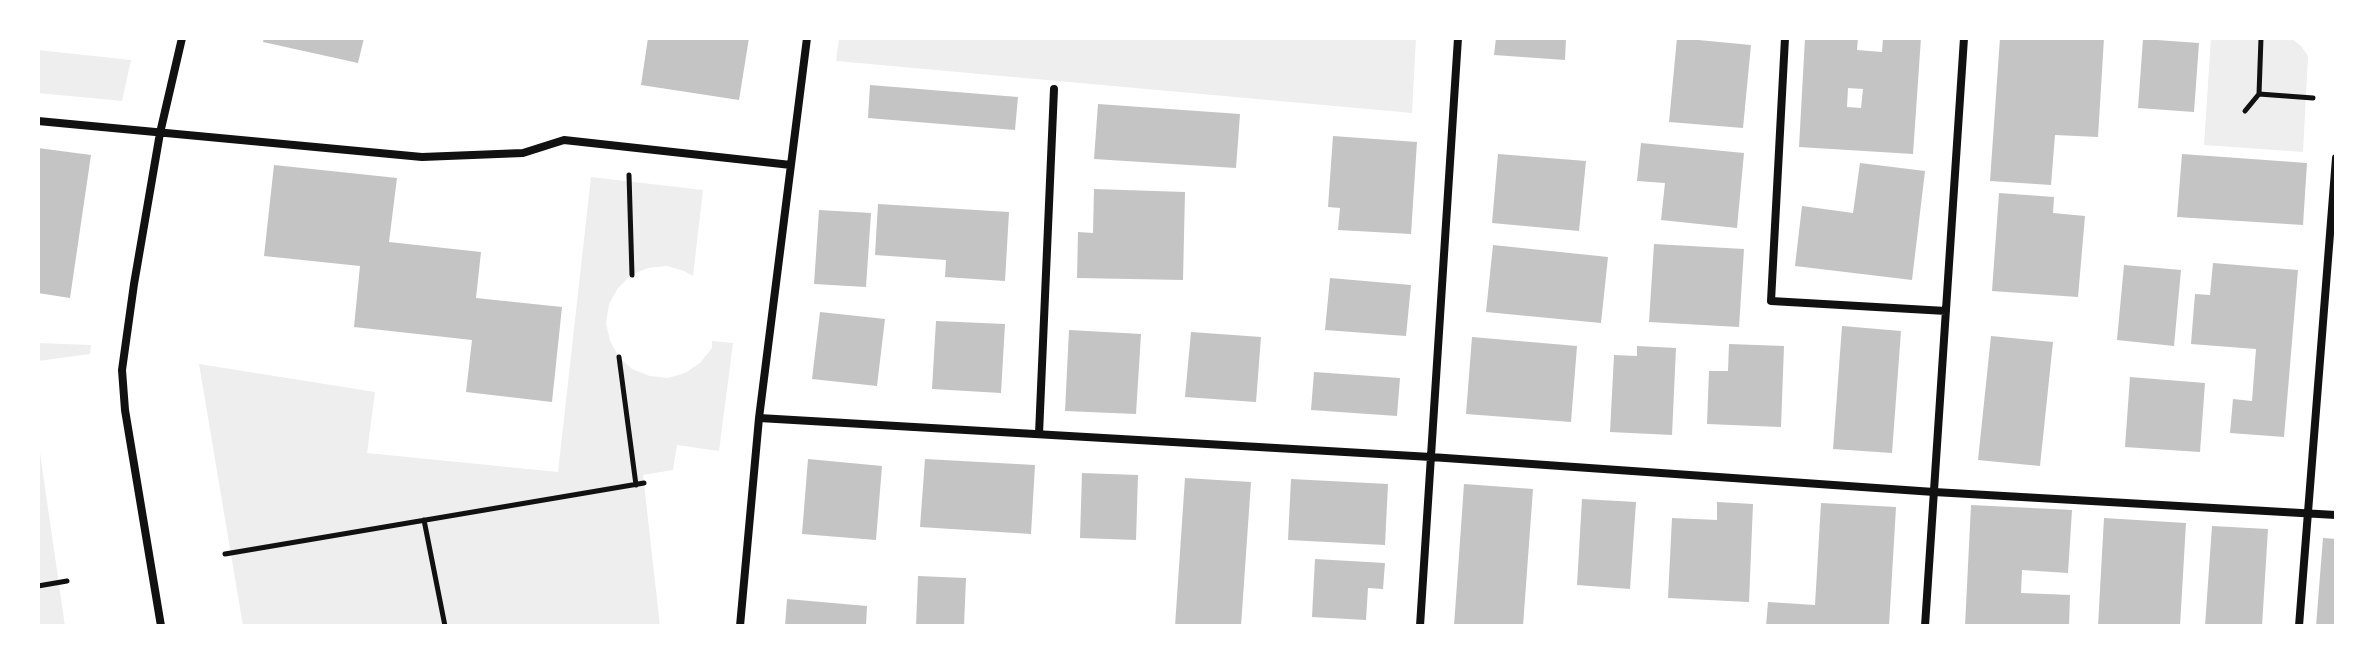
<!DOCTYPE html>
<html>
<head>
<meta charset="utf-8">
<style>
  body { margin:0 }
  #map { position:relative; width:2374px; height:664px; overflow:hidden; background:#fff; font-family:"DM Sans",sans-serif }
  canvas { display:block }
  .frame { position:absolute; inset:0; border:40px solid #fff; pointer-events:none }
</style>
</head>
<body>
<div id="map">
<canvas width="2374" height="664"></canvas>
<div class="frame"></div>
</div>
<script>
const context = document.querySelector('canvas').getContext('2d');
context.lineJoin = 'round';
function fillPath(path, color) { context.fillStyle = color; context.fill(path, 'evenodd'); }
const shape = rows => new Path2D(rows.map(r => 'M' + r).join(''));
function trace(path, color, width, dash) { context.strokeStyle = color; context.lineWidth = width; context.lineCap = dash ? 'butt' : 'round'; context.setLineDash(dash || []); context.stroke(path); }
fillPath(shape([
  [839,38,1416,38,1412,113,836,61],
  [2211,38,2292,39,2301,46,2308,56,2303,152,2204,145],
  [38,50,131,60,122,101,38,93],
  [591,177,703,190,693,276,684,271,667,266,648,268,631,275,618,288,609,304,606,323,610,341,619,357,632,369,650,376,668,378,685,373,700,363,712,348,712,341,733,343,719,451,677,445,673,470,643,475,660,626,243,626,199,364,375,392,367,453,558,472],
  [38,343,91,345,90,354,38,361],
  [38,439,65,626,38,626]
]), '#eee');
fillPath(shape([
  [264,38,364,38,358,63,263,42],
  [648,38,749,38,739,100,641,85],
  [1496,38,1566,38,1565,60,1494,55],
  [1677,38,1751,45,1743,128,1669,122],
  [1805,38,1858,38,1857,50,1882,52,1883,38,1921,38,1913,154,1799,147],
  [1848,88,1863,89,1861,108,1847,107],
  [2000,38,2104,38,2098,137,2055,135,2051,185,1990,181],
  [2143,39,2199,43,2194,112,2138,108],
  [870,85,1018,97,1015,130,868,118],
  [1098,104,1240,114,1236,168,1094,159],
  [1333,136,1417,142,1411,234,1338,230,1340,208,1328,207],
  [1641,143,1744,153,1737,228,1661,220,1665,183,1637,181],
  [38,148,91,155,70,298,38,293],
  [1498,154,1586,161,1579,231,1492,223],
  [2182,154,2307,163,2303,225,2177,217],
  [1860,163,1925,171,1912,280,1795,266,1802,206,1853,213],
  [274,165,397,178,389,242,481,252,476,298,562,307,552,402,466,392,472,340,354,327,360,266,264,256],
  [1094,189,1185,192,1183,280,1077,278,1078,232,1093,233],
  [1999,193,2054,197,2053,213,2085,216,2078,297,1992,291],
  [878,204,1009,212,1005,281,945,277,946,260,875,255],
  [819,210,871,213,866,287,814,284],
  [1654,244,1744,249,1739,327,1649,322],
  [1493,245,1608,257,1601,323,1486,312],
  [2213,263,2298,270,2284,437,2230,433,2233,399,2252,401,2256,349,2191,344,2195,294,2210,295],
  [2124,265,2181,270,2174,346,2117,340],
  [1330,278,1411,285,1406,336,1325,330],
  [820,312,885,319,877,386,812,379],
  [936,321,1005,324,1001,393,932,389],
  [1842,326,1901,331,1892,453,1833,449],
  [1069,330,1141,334,1136,414,1065,411],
  [1191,332,1261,337,1256,402,1185,397],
  [1991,336,2053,342,2040,466,1978,460],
  [1472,337,1577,346,1571,422,1466,414],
  [1729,344,1784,346,1781,427,1707,424,1709,371,1728,371],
  [1637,346,1676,348,1672,435,1610,432,1614,355,1637,356],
  [1314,372,1400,378,1397,416,1311,410],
  [2130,377,2205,383,2200,452,2125,447],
  [808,459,882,466,876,540,802,534],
  [925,459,1035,465,1031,534,920,527],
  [1082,473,1138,475,1136,540,1080,538],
  [1185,478,1251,482,1241,626,1175,626],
  [1291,479,1388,484,1385,545,1288,540],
  [1464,484,1533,489,1523,626,1454,626],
  [1582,499,1636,502,1630,589,1577,585],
  [1717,502,1753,504,1749,602,1668,598,1672,518,1717,520],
  [1821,503,1896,507,1889,626,1766,626,1768,602,1815,605],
  [1971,505,2072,510,2068,573,2022,570,2021,593,2070,595,2069,626,1965,626],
  [2104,518,2186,523,2180,626,2098,626],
  [2212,526,2268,529,2262,626,2205,626],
  [2323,538,2336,539,2336,626,2316,626],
  [1315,559,1385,563,1383,589,1368,588,1366,620,1312,617],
  [918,576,966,578,964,626,916,626],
  [787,599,867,606,866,626,785,626]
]), '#c4c4c4');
trace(shape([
  [2259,94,2313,98],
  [2245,111,2259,94,2261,38],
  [629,175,632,275],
  [619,357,636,485],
  [424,520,445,626],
  [225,554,644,483],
  [38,586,67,581]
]), '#111', 5);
trace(shape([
  [1785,38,1771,301,1946,311],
  [38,121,422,157,523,153,564,140,791,165],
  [759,418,1431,457,1934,492,2336,515],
  [1039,434,1054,89],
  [161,626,125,410,122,370,134,284,160,133,182,38],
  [740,626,759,418,807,38],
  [1420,626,1458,38],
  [1925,626,1964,38],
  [2299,626,2336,158]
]), '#111', 8);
</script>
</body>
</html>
